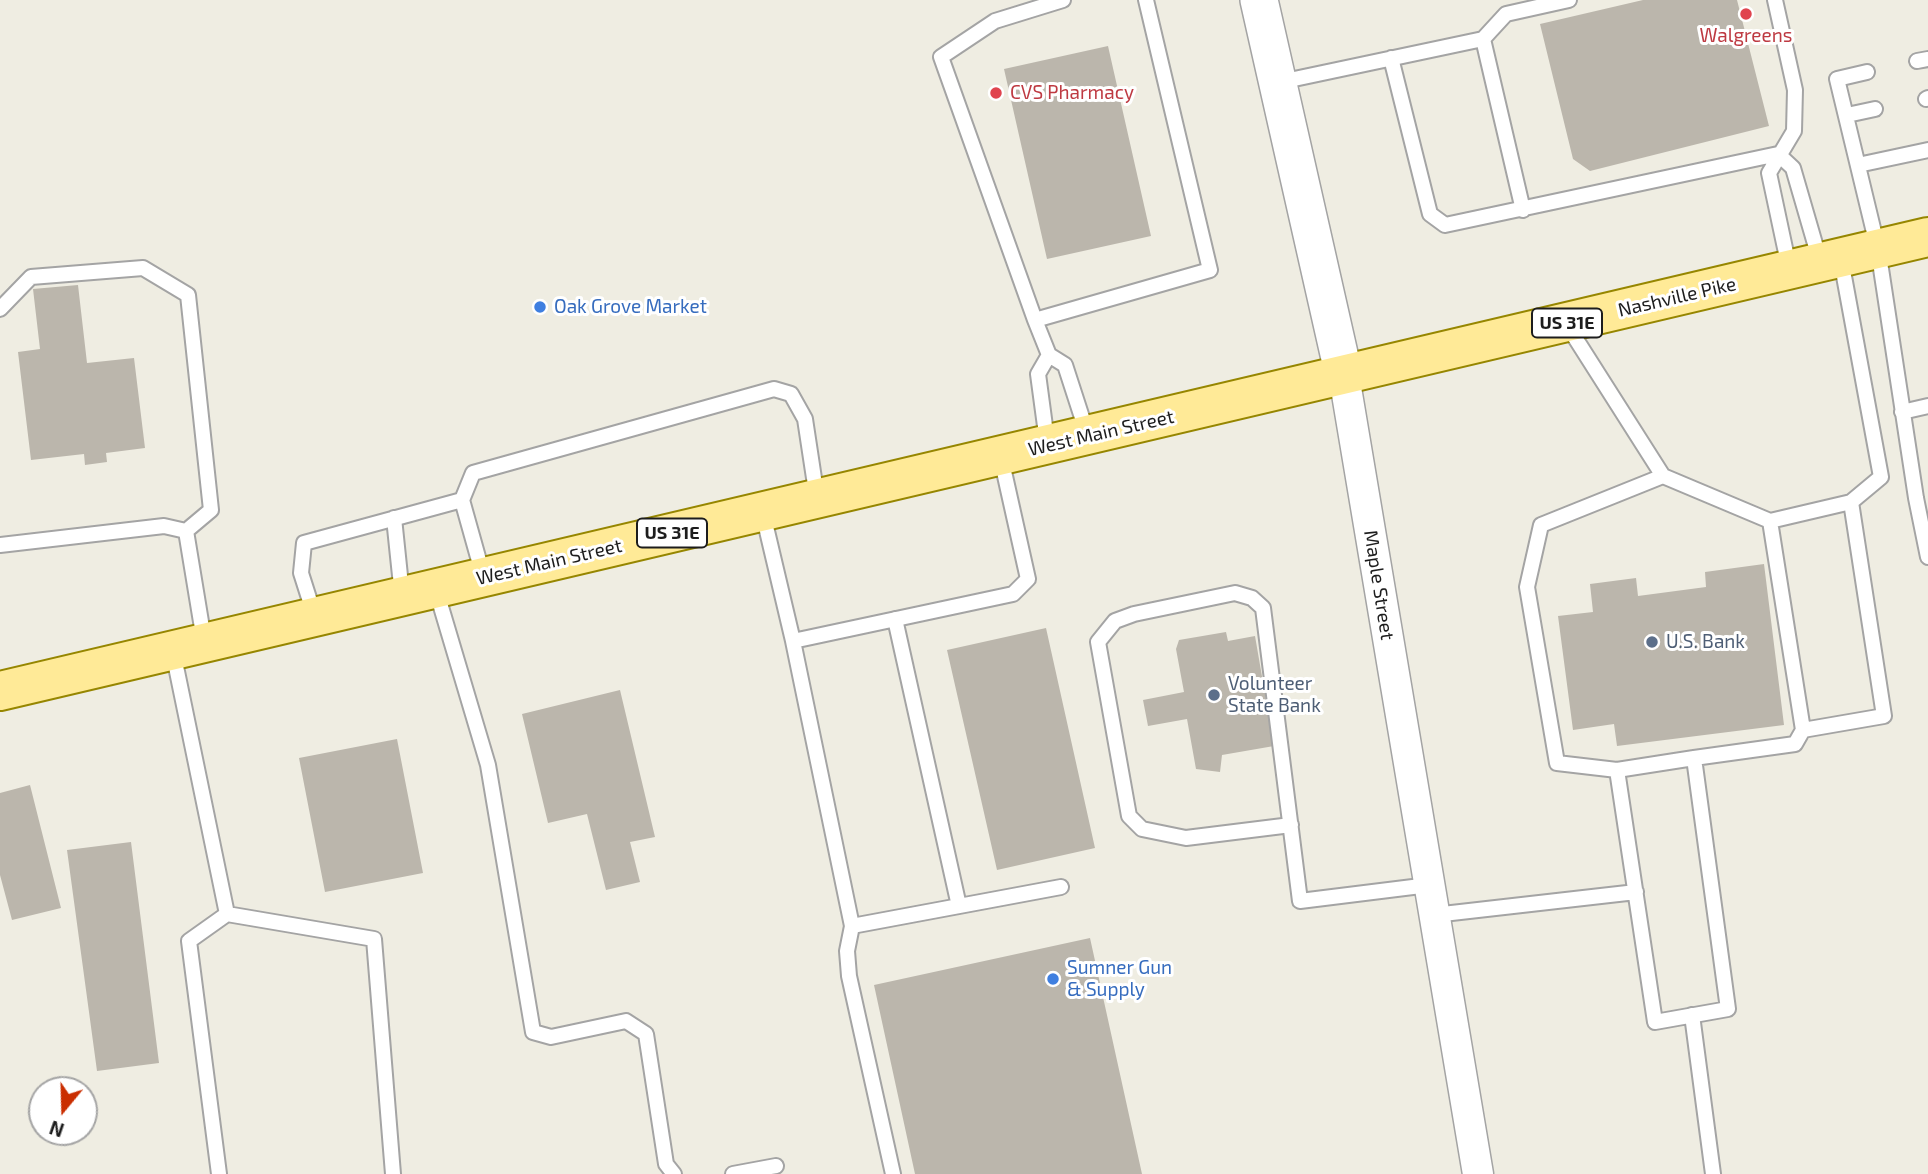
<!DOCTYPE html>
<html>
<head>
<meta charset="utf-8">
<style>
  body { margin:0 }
  #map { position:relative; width:1928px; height:1174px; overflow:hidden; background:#efede2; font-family:"Exo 2",sans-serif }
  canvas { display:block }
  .north { position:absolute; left:28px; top:1076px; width:70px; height:70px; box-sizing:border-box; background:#fff; border:2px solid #a5a5a5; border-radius:50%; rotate:199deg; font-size:19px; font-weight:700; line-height:28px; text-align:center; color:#1d1d1d }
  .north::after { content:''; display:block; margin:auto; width:24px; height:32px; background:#ca2e00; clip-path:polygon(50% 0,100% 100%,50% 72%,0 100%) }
</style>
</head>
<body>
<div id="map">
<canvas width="1928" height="1174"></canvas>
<div class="north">N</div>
</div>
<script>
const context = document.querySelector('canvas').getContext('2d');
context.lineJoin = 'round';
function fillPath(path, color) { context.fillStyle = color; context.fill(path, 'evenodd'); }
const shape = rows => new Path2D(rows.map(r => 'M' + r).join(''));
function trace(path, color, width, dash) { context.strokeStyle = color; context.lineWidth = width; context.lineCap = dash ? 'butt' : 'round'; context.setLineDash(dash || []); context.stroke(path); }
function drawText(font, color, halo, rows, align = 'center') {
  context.font = font + ' "Exo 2",sans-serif'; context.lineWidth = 6; context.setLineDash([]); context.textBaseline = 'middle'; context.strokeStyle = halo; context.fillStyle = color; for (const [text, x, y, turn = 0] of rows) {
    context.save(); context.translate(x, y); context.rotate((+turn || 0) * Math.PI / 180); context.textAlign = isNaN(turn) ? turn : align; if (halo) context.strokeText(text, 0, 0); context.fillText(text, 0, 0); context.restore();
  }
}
fillPath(shape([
  [1643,0,1737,0,1769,126,1590,171,1573,159,1540,24],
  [1108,46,1151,236,1047,259,1004,69],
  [78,285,87,363,134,358,145,448,106,453,107,462,85,465,84,454,31,460,18,352,40,349,33,289],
  [1764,564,1784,725,1617,746,1614,724,1573,730,1558,616,1593,612,1590,584,1636,578,1638,596,1706,587,1705,572],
  [1046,628,1095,848,997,870,947,650],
  [1226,632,1228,641,1255,636,1274,746,1222,755,1220,772,1196,769,1187,719,1148,726,1143,700,1184,692,1176,649,1179,640],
  [620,690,655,837,630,842,640,882,606,890,587,814,548,823,522,714],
  [397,739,423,873,325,892,299,758],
  [30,785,61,908,12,920,0,875,0,793],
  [131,842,159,1063,97,1071,67,850],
  [1090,938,1142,1174,915,1174,874,985]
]), '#bbb6ac');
const service = shape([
  [1775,0,1795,90,1794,131,1769,173,1789,267],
  [1483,39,1523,210],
  [1391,58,1430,214,1445,225,1778,154],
  [1917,61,1928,59],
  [1867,72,1837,79,1878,249,1916,498,1928,557],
  [1280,82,1483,39,1506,14,1569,0],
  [1926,99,1928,98],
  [1847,115,1875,109],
  [1778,154,1793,168,1820,261],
  [1858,165,1928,150],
  [0,309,31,277,143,268,188,295,211,510,186,531,164,526,0,545],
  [1035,320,941,57,995,21,1063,0],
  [1567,325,1663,476,1770,521,1803,730,1795,744,1694,758],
  [1902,412,1928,406],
  [1087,433,1065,365,1049,355,1035,320,1210,270,1146,0],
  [1047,441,1038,374,1049,355],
  [763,514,793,641,1013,594,1028,579,1001,458],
  [394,518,402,595],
  [1770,521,1851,502],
  [186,531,204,640],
  [483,575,462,500,473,473,774,389,791,394,805,419,817,498],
  [436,590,488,765,533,1032,551,1037,626,1021,646,1034,666,1164,674,1174],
  [315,617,301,573,304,543,462,500],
  [895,619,959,906],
  [793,641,852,926,1061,887],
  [173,652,227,914],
  [1803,730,1884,716,1851,502,1881,477,1841,260],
  [1694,758,1728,1009,1655,1022,1617,770,1694,758],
  [1617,770,1557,763,1527,587,1541,525,1663,476],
  [1291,825,1186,838,1142,829,1129,816,1098,642,1115,621,1134,614,1235,593,1252,598,1263,608,1300,901,1429,885],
  [1434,915,1636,892],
  [852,926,847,951,849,976,893,1174],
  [1692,1015,1713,1174],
  [219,1174,189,941,227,914,374,939,393,1174],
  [733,1174,776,1166]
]);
const minor = shape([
  [1344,376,1478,1174]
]);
const tertiary = shape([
  [1259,0,1344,376]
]);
const primary = shape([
  [0,691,1928,237]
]);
trace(service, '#a4a4a4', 18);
trace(minor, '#a4a4a4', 33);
trace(tertiary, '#a4a4a4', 40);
trace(primary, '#968600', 42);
trace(service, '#fff', 14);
trace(minor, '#fff', 30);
trace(tertiary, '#fff', 37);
trace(primary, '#ffea97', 38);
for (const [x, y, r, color] of [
  [1746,14,7,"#e0444e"],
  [996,93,7,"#e0444e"],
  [540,307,7,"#3f7fe0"],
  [1652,642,7,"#5c6f8a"],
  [1214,695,7,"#5c6f8a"],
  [1053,979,7,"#3f7fe0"]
]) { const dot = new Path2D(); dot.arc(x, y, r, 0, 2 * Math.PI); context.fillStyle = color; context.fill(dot); trace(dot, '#fff', 2.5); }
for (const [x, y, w] of [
  [1567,323,70],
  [672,533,70]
]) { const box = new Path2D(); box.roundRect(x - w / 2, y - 14.5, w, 29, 5); context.fillStyle = '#fff'; context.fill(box); trace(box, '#1d1d1d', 2); }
drawText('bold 18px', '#1d1d1d', null, [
  ["US 31E",1567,323],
  ["US 31E",672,533]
]);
drawText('19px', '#be3a42', '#fff', [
  ["Walgreens",1746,36],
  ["CVS Pharmacy",1010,93,"left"]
]);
drawText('19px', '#1d1d1d', '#fff', [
  ["Nashville Pike",1677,297,-13],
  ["West Main Street",1101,433,-13],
  ["West Main Street",549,562,-13],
  ["Maple Street",1379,585,81]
]);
drawText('19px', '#366cbe', '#fff', [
  ["Oak Grove Market",554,307],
  ["Sumner Gun",1067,968],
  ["& Supply",1067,990]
], 'left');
drawText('19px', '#4e5e75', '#fff', [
  ["U.S. Bank",1666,642],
  ["Volunteer",1228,684],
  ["State Bank",1228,706]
], 'left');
</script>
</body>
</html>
